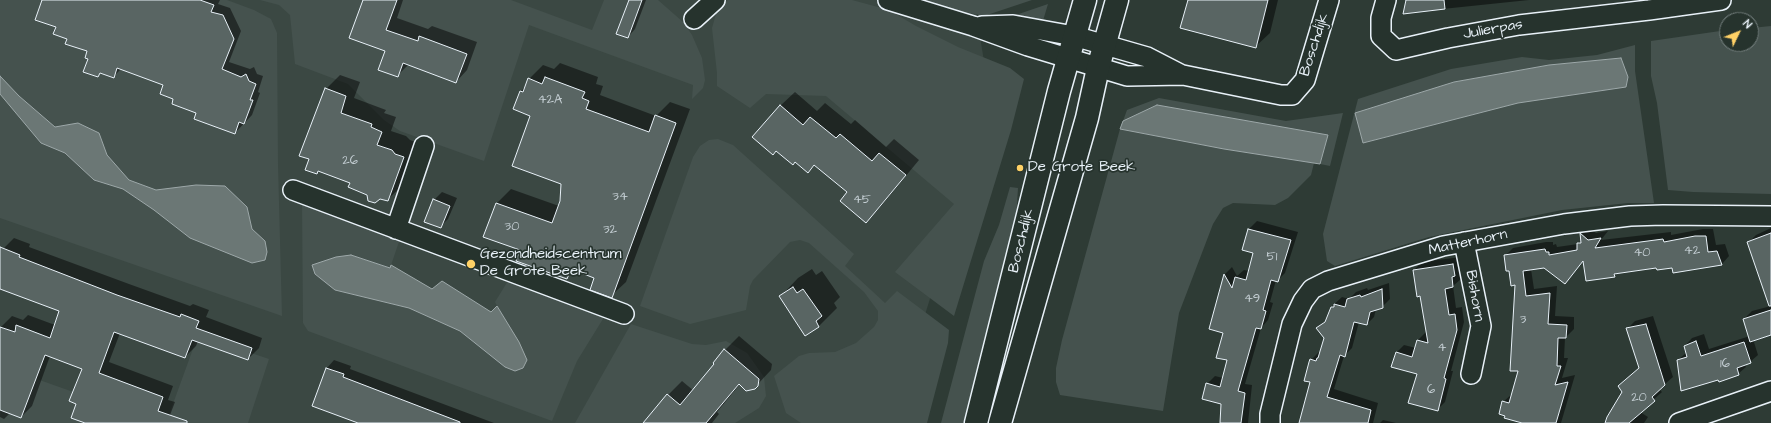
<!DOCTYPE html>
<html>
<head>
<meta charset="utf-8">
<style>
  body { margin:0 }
  #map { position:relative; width:1771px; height:423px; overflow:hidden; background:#2e3b35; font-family:"Architects Daughter",sans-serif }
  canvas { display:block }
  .north { position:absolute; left:1719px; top:12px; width:40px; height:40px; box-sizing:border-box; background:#26332d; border:1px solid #747f7e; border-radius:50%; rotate:47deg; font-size:11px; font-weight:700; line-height:16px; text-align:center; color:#e8f1f8 }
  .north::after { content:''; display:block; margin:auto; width:14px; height:18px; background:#ffd166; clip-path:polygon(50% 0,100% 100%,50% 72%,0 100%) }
</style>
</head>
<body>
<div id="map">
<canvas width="1771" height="423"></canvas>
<div class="north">N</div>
</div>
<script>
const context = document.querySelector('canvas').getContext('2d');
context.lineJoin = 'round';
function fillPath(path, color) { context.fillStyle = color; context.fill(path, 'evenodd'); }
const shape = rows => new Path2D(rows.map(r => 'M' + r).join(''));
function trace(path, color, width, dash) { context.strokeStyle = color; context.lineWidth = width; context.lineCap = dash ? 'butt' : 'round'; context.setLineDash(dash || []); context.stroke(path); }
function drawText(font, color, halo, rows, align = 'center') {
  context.font = font + ' "Architects Daughter",sans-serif'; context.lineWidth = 3.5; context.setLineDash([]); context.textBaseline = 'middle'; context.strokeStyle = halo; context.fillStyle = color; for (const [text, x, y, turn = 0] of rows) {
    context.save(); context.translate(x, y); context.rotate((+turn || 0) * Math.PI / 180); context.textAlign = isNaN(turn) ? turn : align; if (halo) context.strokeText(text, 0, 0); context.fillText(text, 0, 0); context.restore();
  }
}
fillPath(shape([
  [0,0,974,0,991,104,891,423,0,423]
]), '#3b4843');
fillPath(shape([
  [0,0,227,0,254,10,271,19,277,33,278,164,282,316,0,218,0,94,41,143,65,153,93,180,123,189,154,210,265,241,252,229,247,207,196,185,156,190,129,180,107,155,99,133,78,123,56,127,19,96,0,76],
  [260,0,511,0,592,30,604,0,658,0,683,22,692,35,702,58,705,80,703,88,692,99,693,85,529,25,484,161,400,131,384,120,348,84,295,64,290,15,279,5],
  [728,0,852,0,889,10,916,26,958,47,1010,68,1024,79,1011,130,954,316,895,272,954,204,826,96,766,94,750,108,717,86,717,73,712,28,716,14,722,4],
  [911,0,1032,0,984,16],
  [1048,4,1042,24,1004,19],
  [1771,26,1771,194,1693,192,1668,190,1657,103,1651,76,1651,41,1727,30,1727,44,1751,44,1751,28],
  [1635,45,1635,71,1654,203,1628,203,1562,210,1429,237,1335,266,1327,261,1323,234,1358,99,1451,69,1522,57,1549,60,1597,55],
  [1621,58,1625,87,1518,103,1364,143,1356,113,1454,82,1549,65],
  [1159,98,1286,121,1343,113,1330,166,1320,164,1327,135,1157,105,1123,121,1127,110],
  [1120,129,1224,149,1314,163,1311,175,1288,198,1275,205,1233,203,1223,208,1213,224,1179,313,1163,411,1060,395,1056,382,1056,368,1062,340],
  [718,139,733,145,854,254,845,266,885,303,897,291,949,330,948,343,927,423,801,423,786,413,774,376,799,356,809,353,835,352,856,343,874,327,878,320,878,311,864,292,809,243,800,240,790,242,753,280,750,286,746,310,690,324,640,306,693,157,700,146,709,140],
  [1010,187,1018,188,1016,220,967,423,941,423,984,261,999,225],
  [302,201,401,236,390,268,351,255,335,290,409,308,460,331,505,367,504,319,495,302,511,276,606,314,577,361,552,421,308,331,303,323],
  [631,324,692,344,706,345,726,341,747,353,764,377,766,396,759,408,735,423,575,423],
  [198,335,269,359,248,423,166,423],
  [0,366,161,423,0,423]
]), '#45524e');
const water = shape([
  [1621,58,1628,77,1626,87,1518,103,1363,143,1355,113,1454,82,1549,65,1621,58],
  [0,76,19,96,55,127,78,123,99,133,107,155,129,180,156,190,196,185,225,186,247,207,252,229,265,241,267,252,265,260,252,263,190,238,154,210,123,189,94,180,65,153,41,143,0,94,0,76],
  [1157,105,1328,135,1320,164,1224,149,1120,129,1123,121,1157,105],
  [351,255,390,268,391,265,432,289,442,281,491,312,497,306,519,342,527,360,523,368,515,371,505,367,460,331,409,308,335,290,315,274,312,265,336,257,351,255]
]);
fillPath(water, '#6b7775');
trace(water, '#9da8a9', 1);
fillPath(shape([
  [43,0,220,0,218,4,230,8,241,31,229,62,250,69,254,67,257,74,263,76,258,92,260,93,252,115,235,133,174,99,164,84,121,69,114,76,102,72,98,76,89,59,88,51,68,38,57,26],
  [363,0,403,0,397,18,428,29,432,26,477,42,467,70,456,82,409,64,397,76],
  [630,0,646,0,635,29,628,37],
  [1189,0,1278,0,1270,33,1255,47],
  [1407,0,1529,0,1404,13],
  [560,63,598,77,596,84,603,86,600,95,656,116,670,102,690,109,626,282,611,296,596,277,575,269,566,278,521,250,485,236,497,203,511,189,559,206,562,183,521,91,526,86,529,79,543,65,554,69],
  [340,75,360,82,354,98,386,110,384,113,396,117,391,131,406,136,410,140,417,143,402,186,387,200,368,194,351,182,320,171,317,173,310,159,326,89],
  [795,92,817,111,825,103,851,124,855,120,886,147,894,139,919,160,880,207,866,221,849,192,815,164,808,172,780,106],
  [442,192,457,198,448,219,440,227,434,200],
  [1257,221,1298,232,1285,273,1277,281,1276,280,1270,302,1273,303,1268,320,1261,328,1245,384,1252,385,1248,423,1222,423,1222,404,1207,384,1215,376,1223,378,1228,360,1224,333,1210,329,1225,274,1232,267,1237,276,1244,270,1249,271,1255,252,1244,249,1249,229],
  [1588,226,1596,233,1608,231,1601,240,1671,232,1671,235,1703,229,1713,229,1716,245,1725,244,1729,256,1722,264,1657,267,1618,272,1614,276,1584,260,1565,283,1545,267,1531,269,1534,289,1557,286,1555,316,1574,317,1574,329,1565,338,1564,358,1568,358,1562,378,1575,375,1561,423,1525,423,1503,402,1512,394,1519,370,1516,284,1505,256,1513,248,1546,242,1553,242,1553,245,1556,244,1557,247,1578,244,1581,240,1581,234],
  [1771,228,1771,295,1748,243,1756,235],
  [14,238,30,244,29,247,129,284,190,306,193,304,209,310,206,317,262,338,259,348,248,359,198,341,196,346,185,357,120,333,109,362,173,386,168,400,175,402,167,423,88,423,77,404,83,368,50,356,32,406,21,417,10,413,4,419,0,417,1,327,12,316,23,320,28,315,55,325,61,310,0,288,0,257,3,249],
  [1461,257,1463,268,1459,271,1461,279,1453,286,1456,308,1462,307,1464,322,1451,371,1453,371,1445,402,1437,410,1418,373,1396,353,1404,345,1416,348,1418,340,1426,332,1427,333,1421,295,1414,270,1422,262],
  [812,269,816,275,822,271,840,297,834,303,837,308,819,326,806,335,780,297,798,278],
  [1389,283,1390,299,1382,307,1376,309,1374,317,1367,324,1359,322,1352,348,1344,356,1334,389,1378,403,1373,423,1304,423,1311,381,1311,360,1319,352,1321,353,1325,338,1318,328,1327,319,1331,307,1342,297,1349,299,1356,292,1367,288,1368,290],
  [1771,306,1771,335,1753,339,1758,355,1750,362,1745,364,1746,367,1738,374,1678,360,1687,352,1685,346,1692,338,1704,334,1709,349,1750,336,1744,319,1752,311],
  [1653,316,1673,377,1659,389,1662,392,1640,412,1648,417,1644,423,1604,423,1623,392,1627,379,1640,367,1627,329,1635,321],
  [739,336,772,364,771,370,757,385,740,384,717,412,719,414,712,423,651,423,668,395,682,381,694,391,716,364,725,350],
  [334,360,351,366,350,369,494,423,361,423,313,405,327,368],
  [1383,420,1396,423,1380,423]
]), '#0007');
const building = shape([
  [42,0,200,0,214,5,211,12,223,15,234,39,222,69,241,77,246,74,249,81,256,84,250,100,253,100,244,124,239,122,235,134,194,119,196,113,172,104,173,99,160,94,163,85,117,68,114,78,100,73,98,77,83,72,88,59,85,58,87,51,65,44,67,39,53,34,56,27,35,20,42,0],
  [363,0,397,0,386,30,418,41,419,36,467,54,456,83,403,63,398,77,378,70,385,51,349,38,363,0],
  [629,0,642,0,628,38,616,34,629,0],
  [1188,0,1268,0,1256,48,1180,28,1188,0],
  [1406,0,1444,0,1445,9,1403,14,1406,0],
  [545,77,585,92,582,98,589,101,586,109,649,132,655,115,676,123,612,298,590,290,594,278,571,269,567,279,516,261,520,250,483,237,496,203,552,223,560,201,561,184,512,166,530,116,513,109,520,91,523,92,528,78,542,84,545,77],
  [325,88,346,96,341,113,372,124,371,127,382,132,377,145,392,150,395,154,404,157,388,201,380,199,375,203,368,201,367,195,348,187,350,183,318,171,317,174,305,170,309,159,299,156,325,88],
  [780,105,803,125,810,117,836,138,840,134,872,161,879,153,906,175,866,223,840,201,847,192,814,165,808,173,795,162,793,165,776,151,773,155,752,137,780,105],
  [433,199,450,206,441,228,424,222,433,199],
  [1248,229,1291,240,1278,282,1271,280,1263,310,1266,311,1261,329,1256,328,1238,391,1245,393,1241,423,1220,423,1221,404,1202,399,1206,383,1220,387,1227,360,1216,358,1223,333,1209,329,1224,274,1232,288,1235,277,1246,280,1253,253,1242,250,1248,229],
  [1580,233,1588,240,1601,238,1595,248,1663,239,1664,242,1695,236,1706,236,1708,252,1717,251,1722,265,1673,273,1672,268,1657,270,1656,268,1614,274,1615,277,1586,281,1583,261,1565,284,1544,268,1523,271,1526,296,1550,293,1548,324,1567,325,1566,338,1558,338,1557,366,1561,366,1555,385,1568,382,1556,423,1522,423,1504,418,1505,416,1499,414,1502,401,1509,403,1518,371,1510,371,1515,285,1511,286,1509,271,1506,271,1504,255,1538,250,1545,249,1546,252,1549,252,1549,255,1577,250,1577,243,1581,243,1580,233],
  [1771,233,1771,306,1769,306,1747,242,1771,233],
  [0,247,20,255,19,257,117,295,180,317,181,314,199,321,196,328,252,348,248,360,192,340,185,358,114,332,99,373,163,397,158,411,187,421,187,423,85,423,71,418,76,404,69,401,82,369,45,355,21,418,0,410,0,327,15,332,16,325,50,338,59,311,0,289,0,247],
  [1453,264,1455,276,1452,277,1453,287,1445,289,1449,315,1455,314,1457,330,1444,378,1446,379,1438,411,1408,403,1417,374,1391,367,1396,352,1412,357,1417,340,1428,343,1420,296,1417,297,1413,270,1453,264],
  [793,287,797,293,803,289,822,316,816,321,819,327,805,336,779,296,793,287],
  [1382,289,1383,308,1370,312,1367,325,1354,322,1345,357,1340,355,1327,397,1371,410,1368,423,1299,423,1310,382,1304,381,1309,362,1310,359,1316,361,1317,358,1318,358,1324,338,1316,328,1325,322,1331,307,1334,307,1334,304,1345,307,1347,299,1360,295,1361,297,1382,289],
  [1771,310,1771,335,1750,342,1743,319,1771,310],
  [1646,324,1665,385,1652,397,1655,401,1629,423,1605,423,1607,417,1622,392,1618,386,1639,368,1626,328,1646,324],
  [1696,341,1701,356,1744,342,1751,363,1737,368,1739,375,1719,382,1718,380,1681,391,1677,360,1687,357,1684,346,1696,341],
  [724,349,759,379,758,386,755,389,746,391,739,384,706,423,643,423,667,394,680,405,714,364,713,363,724,349],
  [326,368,344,374,343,377,460,422,460,423,358,423,312,406,326,368]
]);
fillPath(building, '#596563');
trace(building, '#e8f1f8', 1);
const minor = shape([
  [888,0,973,26,1028,46,1127,76,1183,75,1281,95,1292,95,1305,80,1329,0],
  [1386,0,1381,18,1381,36,1396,50,1448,38,1519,25,1649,10,1721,0],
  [694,19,715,0],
  [982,26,1013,25,1074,36,1147,57,1180,74],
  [293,190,624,314],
  [396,229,424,146],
  [1464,242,1481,326,1471,374],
  [1270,423,1270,414,1292,324,1303,301,1312,289,1328,281,1443,246,1564,224,1630,216,1663,215,1771,216],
  [1679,423,1771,391]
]);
const major = shape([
  [976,423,1059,91,1085,0],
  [1000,423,1087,118,1098,68,1117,0]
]);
trace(minor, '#e8f1f8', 22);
trace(major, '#e8f1f8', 25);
trace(minor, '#26332d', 19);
trace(major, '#26332d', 22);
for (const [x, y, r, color] of [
  [1020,168,4,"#ffd166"],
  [471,264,5,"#ffd166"]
]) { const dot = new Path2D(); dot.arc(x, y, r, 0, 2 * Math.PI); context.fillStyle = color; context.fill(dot); trace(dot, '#26332d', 1.5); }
drawText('13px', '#c4ced3', null, [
  ["42A",550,100],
  ["26",350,161],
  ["34",620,197],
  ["45",862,200],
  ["30",512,227],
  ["32",610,230],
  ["42",1692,251],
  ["40",1642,253],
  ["51",1272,257],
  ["49",1252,299],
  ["3",1523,320],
  ["4",1442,348],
  ["16",1725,364],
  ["6",1431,390],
  ["20",1639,398]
]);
drawText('15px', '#e8f1f8', '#26332d', [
  ["Julierpas",1493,30,-10],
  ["Boschdijk",1315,45,-72],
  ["Boschdijk",1022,241,-76],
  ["Matterhorn",1468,243,-12],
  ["Bishorn",1474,296,80]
]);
drawText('15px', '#e8f1f8', '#26332d', [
  ["De Grote Beek",1028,168],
  ["Gezondheidscentrum",480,255],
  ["De Grote Beek",480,272]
], 'left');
</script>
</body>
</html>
